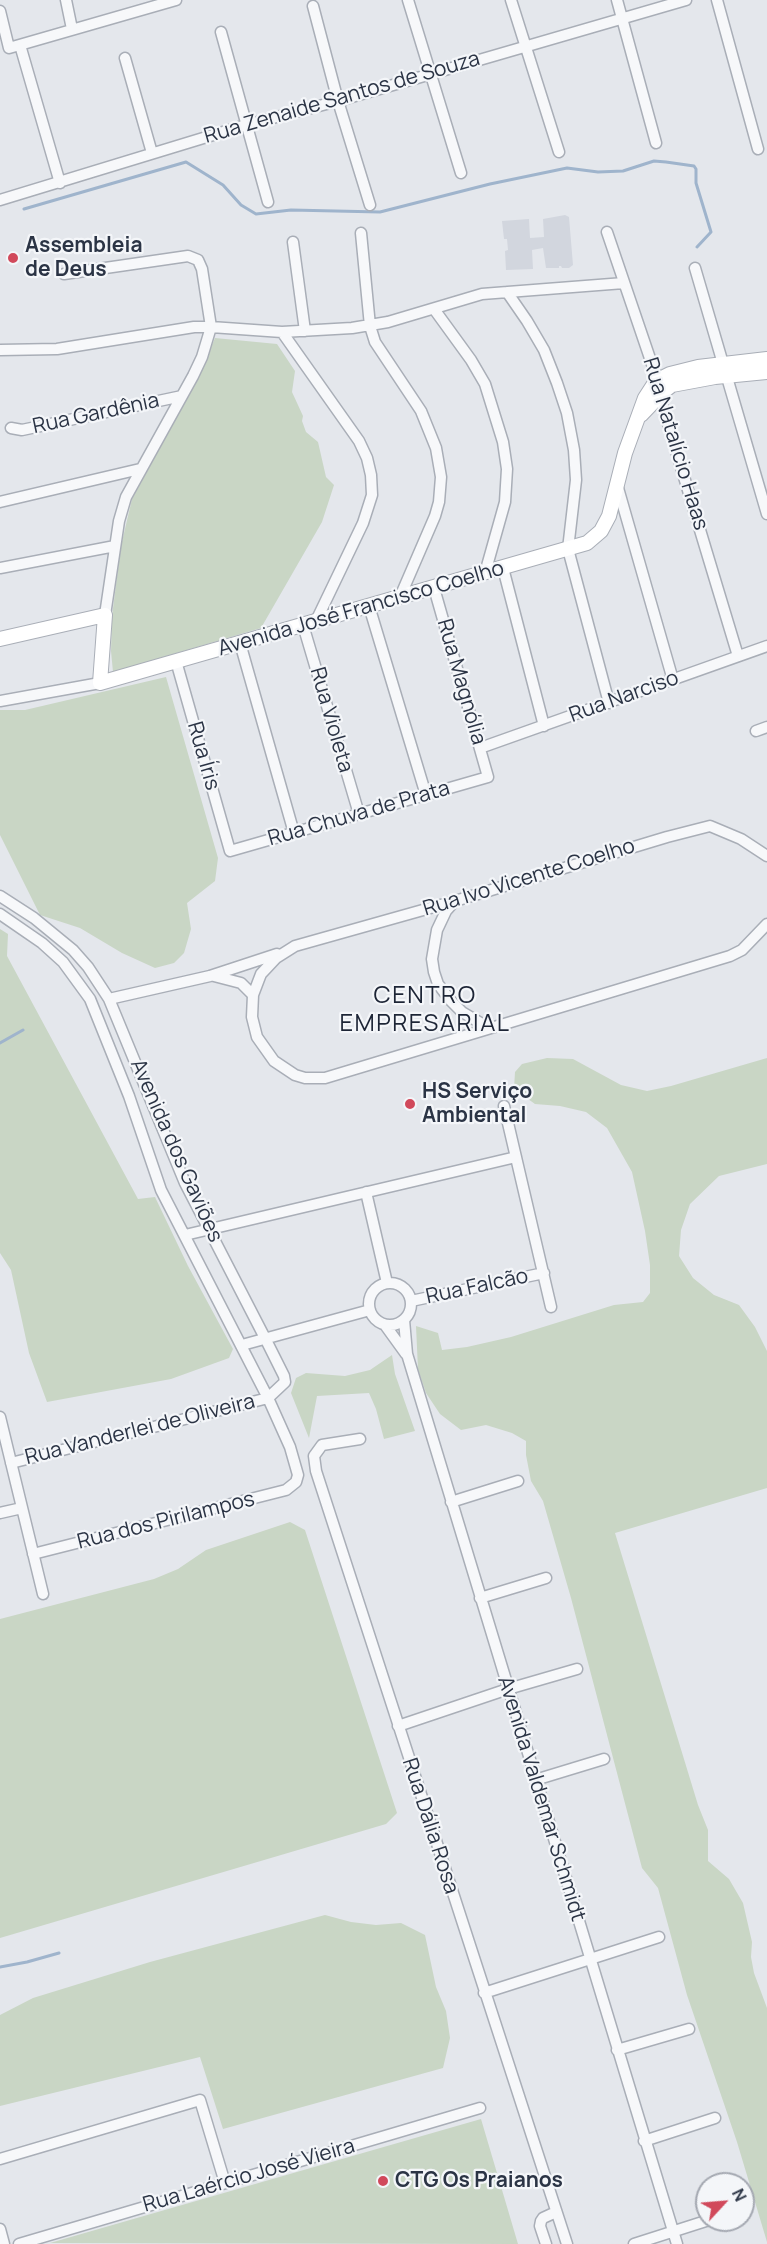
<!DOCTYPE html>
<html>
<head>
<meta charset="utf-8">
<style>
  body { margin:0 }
  #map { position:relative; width:767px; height:2244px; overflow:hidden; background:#e4e7ec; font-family:Manrope,sans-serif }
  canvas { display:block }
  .north { position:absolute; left:695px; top:2172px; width:60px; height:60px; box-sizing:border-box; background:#f4f6f9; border:2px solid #a4a8b1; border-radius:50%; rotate:64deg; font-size:16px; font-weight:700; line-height:24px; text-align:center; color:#2b3445 }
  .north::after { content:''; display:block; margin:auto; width:21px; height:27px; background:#d1495b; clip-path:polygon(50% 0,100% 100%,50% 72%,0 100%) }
</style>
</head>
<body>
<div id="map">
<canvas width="767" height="2244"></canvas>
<div class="north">N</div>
</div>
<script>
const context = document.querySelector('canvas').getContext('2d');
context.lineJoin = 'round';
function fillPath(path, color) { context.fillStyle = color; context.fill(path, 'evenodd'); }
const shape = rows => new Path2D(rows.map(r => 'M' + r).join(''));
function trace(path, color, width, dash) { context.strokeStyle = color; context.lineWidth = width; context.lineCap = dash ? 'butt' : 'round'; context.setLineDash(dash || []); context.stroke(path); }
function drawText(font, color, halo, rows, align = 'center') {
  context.font = font + ' Manrope,sans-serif'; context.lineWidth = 4.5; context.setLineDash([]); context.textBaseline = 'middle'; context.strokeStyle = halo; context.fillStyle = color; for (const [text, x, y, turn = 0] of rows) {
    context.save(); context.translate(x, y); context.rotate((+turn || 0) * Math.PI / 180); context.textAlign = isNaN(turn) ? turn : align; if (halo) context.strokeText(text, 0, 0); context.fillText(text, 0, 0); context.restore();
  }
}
fillPath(shape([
  [565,215,569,217,573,265,569,268,562,268,561,266,559,266,559,268,546,268,543,248,532,250,533,269,506,270,505,251,508,250,507,239,504,239,502,221,529,219,530,238,544,237,543,219]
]), '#d2d6de');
fillPath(shape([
  [215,338,277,344,295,371,292,392,303,416,302,421,306,432,318,442,326,477,334,485,322,522,261,628,113,672,111,651,112,616,121,546,132,499,198,378],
  [166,677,218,858,215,881,187,903,191,929,184,953,174,963,155,968,122,953,80,928,40,915,0,835,0,710,25,710],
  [0,929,8,934,7,956,138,1199,155,1197,188,1266,233,1349,229,1358,171,1379,47,1402,29,1353,11,1270,0,1253],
  [547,1058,573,1059,621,1085,647,1091,671,1086,767,1058,767,1164,719,1176,690,1204,681,1230,679,1256,693,1278,714,1295,739,1305,755,1327,767,1351,767,1488,615,1533,698,1805,708,1830,708,1861,729,1879,743,1903,752,1942,751,1957,754,1973,767,2008,767,2242,737,2142,687,1995,658,1888,642,1868,571,1598,543,1501,531,1481,526,1455,526,1441,512,1433,486,1425,461,1430,440,1414,426,1393,418,1369,416,1326,438,1333,442,1350,467,1347,511,1337,614,1305,643,1302,650,1293,650,1265,645,1231,632,1172,607,1128,586,1112,560,1106,535,1104,514,1089,515,1072,522,1064],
  [392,1355,395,1374,415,1431,384,1439,376,1409,369,1393,317,1396,309,1438,291,1393,296,1378,306,1373,345,1376,370,1370],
  [290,1522,305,1530,397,1813,386,1824,0,1938,0,1619,154,1579,178,1569,206,1550],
  [325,1915,351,1922,376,1925,401,1923,425,1935,436,1987,446,2011,450,2038,443,2068,223,2129,200,2057,0,2106,0,2015,33,1998,150,1962],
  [481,2119,518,2244,50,2243]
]), '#c9d6c5');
trace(shape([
  [24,209,186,162,223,185,241,205,256,214,291,210,380,212,490,184,567,168,598,172,623,171,654,161,666,162,694,166,696,169,696,183,711,232,697,247],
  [0,1043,23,1030],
  [0,1967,27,1962,59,1953]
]), '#9fb4cc', 3);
const street = shape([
  [66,0,72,29],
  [408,0,461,173],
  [511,0,559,152],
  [617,0,656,143],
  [717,0,758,149],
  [313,6,338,101,370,205],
  [0,11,9,48,176,0],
  [221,32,268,202],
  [20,45,60,183],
  [125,58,152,153],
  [0,200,246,125,338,101,686,0],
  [607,232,657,379,659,394,738,656],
  [361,233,370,326,375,342,421,411,436,448,441,477,439,502,435,516,400,597],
  [293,242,305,331],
  [695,268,767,514],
  [507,292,527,321,544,350,557,383,567,413,574,450,576,480,568,549,609,703],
  [434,309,471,360,485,384,503,442,507,469,505,502,485,573],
  [282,332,359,441,367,458,371,475,372,495,363,523,316,621],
  [0,350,57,349,194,327,211,327,202,269,198,260,188,256,64,274],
  [11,428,22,430,182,396],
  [618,488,673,680],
  [0,502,140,469],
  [0,568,115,546],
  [503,568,544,726],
  [369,606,426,795],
  [105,615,119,521,126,497,193,376,202,357,211,327,282,332,352,328,388,322,482,294,624,283],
  [303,625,359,814],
  [240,643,294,833],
  [176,661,230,851,488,777,434,588],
  [0,701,100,683],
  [756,731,767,727],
  [480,748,767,646],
  [767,856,741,839,710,826,667,837,455,901,295,946,276,958,261,974,253,995,252,1017,257,1037,274,1061,295,1075,305,1078,325,1078,730,956,742,950,767,924],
  [0,896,34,918,73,950,88,967,109,999,185,1183,266,1340,284,1376,285,1382,268,1398,11,1463],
  [455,901,446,911,437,930,432,959,434,972,438,984,451,1001,462,1012,489,1028],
  [0,914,42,943,63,962,90,999,129,1096,161,1190,268,1398,290,1447,298,1475,296,1482,286,1490,33,1554],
  [214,976,241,983,253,995],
  [109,999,210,976,277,954],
  [504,1106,551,1307],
  [366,1192,387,1283],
  [185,1235,516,1157],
  '369 1304a21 21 0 1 1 42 0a21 21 0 1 1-42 0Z',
  [411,1301,544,1273],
  [404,1320,407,1354,677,2244],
  [385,1325,406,1354],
  [242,1345,370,1310],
  [0,1417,43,1594],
  [360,1439,322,1445,314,1456,316,1471,567,2244],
  [451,1502,518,1481],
  [0,1513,22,1508],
  [480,1598,546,1578],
  [398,1726,508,1689,577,1669],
  [535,1780,604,1759],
  [484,1993,659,1937],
  [617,2050,689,2029],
  [644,2141,715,2118],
  [0,2159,200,2100,225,2183],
  [0,2229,4,2244],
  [19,2244,480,2108],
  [546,2244,540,2226,541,2221,543,2218,556,2212],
  [634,2244,709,2220]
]);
const secondary = shape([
  [641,415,664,391,672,385,715,377,767,372],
  [0,639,105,615,100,683,587,543,601,531,609,516,625,453,645,398,656,381,670,374,698,367,767,359]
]);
trace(street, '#a9aeb7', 13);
trace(secondary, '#a9aeb7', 16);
trace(street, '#f7f8fa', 10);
trace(secondary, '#fff', 14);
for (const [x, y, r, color] of [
  [13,258,6,"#d1495b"],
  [410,1104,6,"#d1495b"],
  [383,2181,6,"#d1495b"]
]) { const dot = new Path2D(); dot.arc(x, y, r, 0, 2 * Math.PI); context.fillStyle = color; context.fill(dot); trace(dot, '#f4f6f9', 2); }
drawText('21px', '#2b3445', '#f4f6f9', [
  ["Rua Zenaide Santos de Souza",342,98,-16],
  ["Rua Gardênia",96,414,-12],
  ["Rua Natalício Haas",675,444,73],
  ["Avenida José Francisco Coelho",361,609,-16],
  ["Rua Magnólia",461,682,74],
  ["Rua Narciso",624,697,-20],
  ["Rua Violeta",331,720,74],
  ["Rua Íris",203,756,74],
  ["Rua Chuva de Prata",359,814,-16],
  ["Rua Ivo Vicente Coelho",529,878,-17],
  ["Avenida dos Gaviões",176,1151,66],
  ["Rua Falcão",477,1287,-12],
  ["Rua Vanderlei de Oliveira",140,1430,-14],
  ["Rua dos Pirilampos",166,1521,-14],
  ["Avenida Valdemar Schmidt",541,1799,73],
  ["Rua Dália Rosa",430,1826,72],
  ["Rua Laércio José Vieira",249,2176,-16]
]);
drawText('bold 21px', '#2b3445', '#f4f6f9', [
  ["Assembleia",25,246],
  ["de Deus",25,270],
  ["HS Serviço",422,1092],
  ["Ambiental",422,1116],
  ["CTG Os Praianos",395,2181]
], 'left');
context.letterSpacing = '1.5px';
drawText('24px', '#1d2536', '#f4f6f9', [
  ["CENTRO",425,996],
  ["EMPRESARIAL",425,1024]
]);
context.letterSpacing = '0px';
</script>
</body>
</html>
